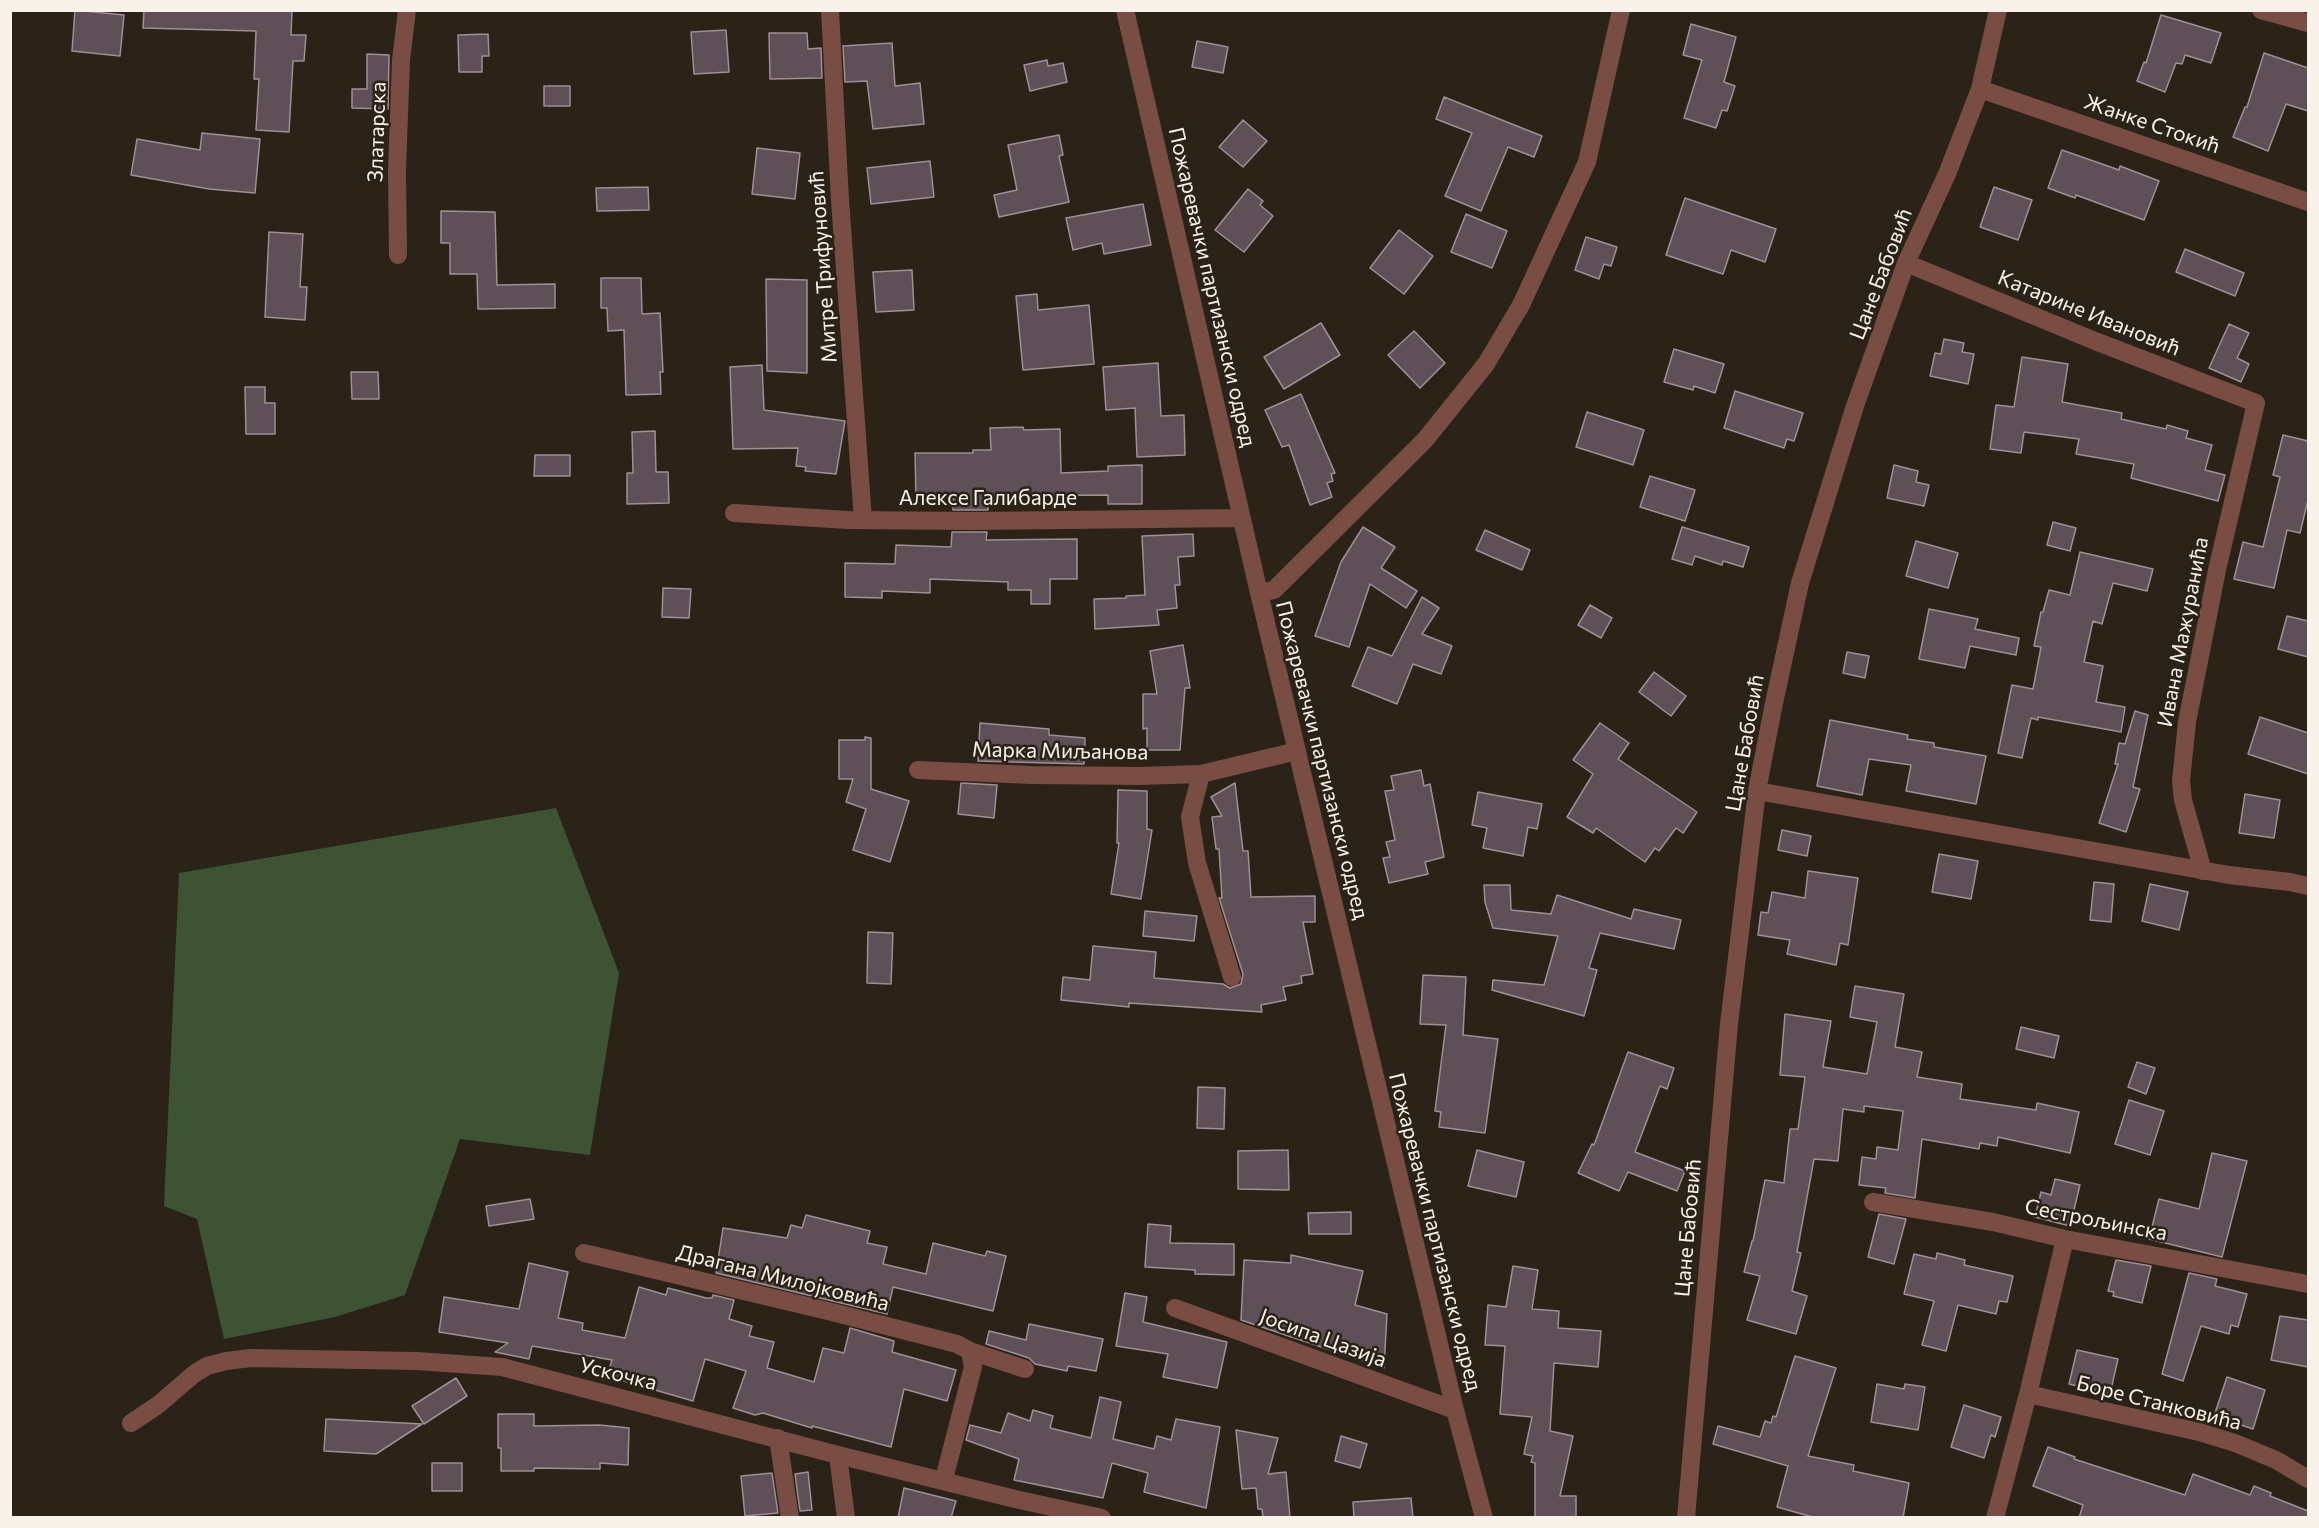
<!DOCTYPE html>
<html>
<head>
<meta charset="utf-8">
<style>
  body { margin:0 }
  #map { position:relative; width:2319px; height:1528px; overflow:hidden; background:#2b2318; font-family:Commissioner,sans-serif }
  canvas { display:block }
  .frame { position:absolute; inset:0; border:12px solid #f8f2eb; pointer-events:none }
</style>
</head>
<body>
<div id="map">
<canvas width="2319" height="1528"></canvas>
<div class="frame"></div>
</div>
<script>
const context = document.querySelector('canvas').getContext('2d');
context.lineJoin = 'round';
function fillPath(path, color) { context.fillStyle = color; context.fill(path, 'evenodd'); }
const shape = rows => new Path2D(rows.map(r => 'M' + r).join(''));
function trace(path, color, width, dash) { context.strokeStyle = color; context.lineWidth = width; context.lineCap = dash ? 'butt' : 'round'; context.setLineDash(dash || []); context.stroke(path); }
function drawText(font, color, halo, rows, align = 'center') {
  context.font = font + ' Commissioner,sans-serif'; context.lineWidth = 5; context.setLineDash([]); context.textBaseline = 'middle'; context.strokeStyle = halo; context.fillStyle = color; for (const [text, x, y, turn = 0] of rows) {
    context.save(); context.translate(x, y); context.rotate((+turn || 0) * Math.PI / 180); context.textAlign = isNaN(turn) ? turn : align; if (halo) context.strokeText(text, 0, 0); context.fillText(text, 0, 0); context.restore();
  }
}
fillPath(shape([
  [556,808,619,973,590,1155,460,1139,405,1295,335,1317,224,1339,197,1219,164,1206,179,873]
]), '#3d5333');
const building = shape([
  [75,10,124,15,120,56,72,51,75,10],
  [144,10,292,10,291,35,306,35,304,61,293,61,289,132,256,130,259,79,254,79,256,31,143,28,144,10],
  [2161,15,2221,33,2211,63,2185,55,2182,64,2176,63,2165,92,2137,81,2144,62,2146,63,2161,15],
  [1691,24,1736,37,1724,82,1735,86,1727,111,1722,110,1716,128,1684,118,1702,60,1683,55,1691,24],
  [726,30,729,72,694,74,691,32,726,30],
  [769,33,807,33,808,49,821,48,822,78,770,79,769,33],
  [488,34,489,56,482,56,482,72,459,72,458,35,488,34],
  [1197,41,1228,47,1223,73,1192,67,1197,41],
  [892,43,895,86,920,83,924,124,873,129,867,81,845,82,843,46,892,43],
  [2264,53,2308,68,2308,111,2286,104,2268,151,2233,137,2245,107,2247,107,2264,53],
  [367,54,389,55,388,109,352,108,352,89,367,89,367,54],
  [1047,60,1048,66,1063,63,1067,82,1030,91,1024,65,1047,60],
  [544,86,570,86,570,106,544,106,544,86],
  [1444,97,1542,136,1534,157,1508,147,1481,211,1445,196,1472,133,1436,119,1444,97],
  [1243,120,1267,141,1243,167,1219,147,1243,120],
  [202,133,260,139,255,193,209,189,131,175,137,139,200,150,202,133],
  [1059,135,1063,155,1059,156,1069,202,999,217,994,195,1017,190,1008,145,1059,135],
  [757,148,800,153,795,199,752,194,757,148],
  [2062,150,2119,170,2120,166,2159,181,2144,220,2076,195,2075,198,2048,188,2062,150],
  [930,161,934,197,871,204,867,168,930,161],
  [648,187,649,210,597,211,596,188,648,187],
  [1994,187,2032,200,2018,240,1980,227,1994,187],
  [1248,189,1263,201,1260,205,1273,216,1244,252,1215,230,1248,189],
  [1685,198,1776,229,1765,262,1731,250,1723,274,1666,255,1685,198],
  [1143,204,1151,245,1104,254,1102,243,1073,250,1066,218,1143,204],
  [441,211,495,212,497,285,555,284,555,308,478,309,477,274,450,274,450,243,441,243,441,211],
  [1466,214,1507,231,1492,268,1451,252,1466,214],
  [1399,230,1433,256,1404,294,1370,268,1399,230],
  [269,232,303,234,300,287,307,287,305,320,265,317,269,232],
  [1586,237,1617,247,1611,266,1604,264,1599,279,1575,270,1586,237],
  [2185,249,2244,273,2235,296,2176,272,2185,249],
  [912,270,914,310,876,312,873,272,912,270],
  [601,278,641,278,642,314,660,313,663,372,660,372,661,394,626,395,624,330,608,331,607,308,601,308,601,278],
  [766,279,807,280,807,373,767,371,766,279],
  [1037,294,1038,310,1089,305,1094,364,1023,370,1016,296,1037,294],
  [1321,323,1340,355,1284,389,1264,357,1321,323],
  [2229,324,2249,333,2237,358,2249,364,2241,382,2209,368,2229,324],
  [1414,331,1445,363,1420,388,1388,355,1414,331],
  [1944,339,1964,343,1962,352,1974,354,1968,384,1930,376,1935,353,1941,354,1944,339],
  [1674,349,1724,364,1715,393,1694,386,1693,390,1664,382,1674,349],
  [2022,357,2068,364,2062,402,2122,413,2121,419,2166,429,2167,425,2188,431,2186,438,2212,445,2205,470,2225,475,2218,501,2131,478,2134,464,2076,454,2079,439,2024,432,2021,453,1990,449,1996,405,2014,407,2022,357],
  [1158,363,1161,416,1184,415,1185,455,1137,457,1135,408,1106,410,1103,367,1158,363],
  [762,365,764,410,845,421,836,474,805,471,806,467,796,466,798,448,733,449,730,367,762,365],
  [351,372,378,372,379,399,352,399,351,372],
  [245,387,265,387,265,403,275,403,275,434,246,434,245,387],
  [1735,391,1803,413,1794,441,1787,439,1784,448,1724,428,1735,391],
  [1301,394,1335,473,1331,474,1333,481,1327,483,1332,497,1310,505,1289,445,1282,447,1265,410,1301,394],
  [1587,412,1644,430,1633,465,1576,447,1587,412],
  [1023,427,1024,430,1060,429,1061,473,1108,471,1108,466,1142,465,1142,504,1108,504,1108,495,988,496,988,510,953,510,953,497,916,497,915,453,973,453,973,450,991,450,990,428,1023,427],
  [655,431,656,472,668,472,669,503,627,504,627,473,633,473,632,432,655,431],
  [2283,435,2308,441,2308,500,2300,533,2287,530,2274,588,2234,579,2243,542,2263,547,2280,477,2273,475,2283,435],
  [535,455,570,455,570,476,534,476,535,455],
  [1894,465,1918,471,1916,482,1929,485,1924,506,1887,498,1894,465],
  [1650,476,1695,490,1685,521,1640,507,1650,476],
  [2053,522,2076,528,2070,551,2047,545,2053,522],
  [1363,527,1395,547,1381,568,1417,591,1406,608,1370,584,1349,647,1315,636,1341,562,1363,527],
  [1682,527,1749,547,1743,567,1723,561,1722,565,1695,556,1692,565,1672,559,1682,527],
  [1485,530,1530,550,1522,570,1476,550,1485,530],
  [952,532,987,532,986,540,1077,539,1077,579,1050,579,1050,604,1031,604,1031,590,1008,590,1008,582,930,579,930,593,882,591,882,598,845,597,845,563,895,564,896,545,951,547,952,532],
  [1193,534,1194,556,1178,557,1180,585,1175,585,1177,608,1157,610,1159,625,1095,629,1094,599,1126,598,1126,596,1145,595,1142,536,1193,534],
  [1916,541,1958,553,1948,588,1906,576,1916,541],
  [2080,552,2153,569,2147,591,2113,583,2102,624,2093,621,2084,662,2103,666,2096,702,2125,707,2121,732,2038,717,2038,720,2031,718,2022,758,1998,753,2012,685,2033,689,2041,647,2034,646,2041,612,2043,612,2049,590,2070,595,2080,552],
  [663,588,691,589,689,618,662,617,663,588],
  [1422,597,1439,608,1422,634,1452,646,1441,674,1413,664,1397,704,1352,686,1368,647,1392,656,1422,597],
  [1590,605,1612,618,1601,638,1578,625,1590,605],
  [1929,609,1978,619,1975,629,2019,638,2016,655,1970,646,1965,668,1919,659,1929,609],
  [2287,616,2308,621,2308,657,2278,649,2287,616],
  [1183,645,1190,688,1185,688,1180,750,1147,750,1147,728,1143,729,1143,694,1157,694,1150,651,1183,645],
  [1847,652,1869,656,1865,678,1843,673,1847,652],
  [1654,672,1686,696,1671,716,1639,692,1654,672],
  [2135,711,2148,715,2133,787,2140,789,2126,832,2099,823,2118,764,2115,764,2119,743,2125,744,2135,711],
  [2260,717,2308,733,2308,774,2248,754,2260,717],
  [1830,720,1908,735,1907,739,1934,743,1934,747,1986,756,1976,804,1906,791,1911,765,1869,759,1862,795,1817,786,1830,720],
  [980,723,1049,729,1049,735,1085,738,1084,764,978,761,980,723],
  [1600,723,1629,743,1618,759,1697,812,1683,833,1676,828,1659,851,1655,848,1645,862,1596,828,1593,833,1567,817,1593,774,1573,760,1600,723],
  [865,737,871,738,871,789,909,801,890,862,853,850,866,809,846,802,853,779,839,779,839,740,865,740,865,737],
  [1421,770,1424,786,1430,784,1444,857,1425,862,1428,874,1389,883,1383,858,1390,857,1386,842,1395,840,1385,791,1394,790,1391,776,1421,770],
  [961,783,997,785,994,818,958,814,961,783],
  [1235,783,1243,851,1248,851,1251,897,1315,896,1315,922,1303,922,1313,974,1301,976,1302,983,1283,987,1286,1000,1261,1005,1262,1012,1129,1003,1129,1007,1061,1000,1063,977,1090,980,1093,946,1156,952,1154,978,1223,984,1230,988,1241,984,1243,974,1219,898,1222,898,1219,849,1216,849,1212,817,1222,816,1211,797,1235,783],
  [1118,790,1147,791,1147,829,1152,830,1141,899,1111,894,1119,843,1117,843,1118,790],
  [1478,792,1542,804,1537,829,1528,827,1523,856,1483,848,1487,828,1472,825,1478,792],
  [2245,794,2280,800,2274,838,2239,833,2245,794],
  [1782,830,1811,836,1807,856,1778,850,1782,830],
  [1939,854,1978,861,1971,899,1932,892,1939,854],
  [1808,871,1858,878,1848,945,1840,943,1836,965,1787,954,1790,940,1758,935,1761,912,1768,913,1772,892,1805,898,1808,871],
  [2094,882,2114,884,2111,922,2090,920,2094,882],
  [2150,884,2188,892,2179,930,2142,921,2150,884],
  [1484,885,1510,885,1511,910,1551,914,1557,895,1631,919,1634,909,1681,920,1674,949,1600,933,1589,968,1597,970,1584,1016,1492,990,1493,980,1544,985,1558,936,1493,928,1485,902,1484,885],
  [1145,911,1197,916,1194,941,1143,936,1145,911],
  [868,932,893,933,891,984,867,983,868,932],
  [1423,975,1466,977,1463,1035,1498,1039,1485,1133,1439,1127,1441,1112,1435,1111,1446,1025,1420,1024,1423,975],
  [1855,986,1904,994,1895,1047,1922,1052,1917,1077,1962,1084,1960,1099,2036,1110,2037,1103,2079,1112,2070,1153,1998,1137,1997,1146,1980,1143,1979,1149,1922,1139,1915,1198,1885,1193,1886,1188,1859,1185,1862,1157,1876,1159,1877,1147,1898,1150,1903,1111,1864,1106,1864,1112,1843,1109,1838,1161,1814,1159,1797,1252,1801,1253,1792,1291,1807,1296,1796,1334,1747,1320,1760,1276,1744,1272,1752,1241,1753,1241,1765,1180,1784,1183,1790,1129,1798,1129,1805,1077,1780,1075,1785,1014,1831,1021,1823,1067,1867,1074,1877,1022,1850,1017,1855,986],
  [2021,1027,2059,1036,2054,1058,2016,1049,2021,1027],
  [1628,1052,1674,1068,1667,1089,1660,1086,1635,1152,1685,1171,1677,1191,1628,1172,1619,1191,1578,1173,1592,1144,1594,1145,1628,1052],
  [2137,1062,2155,1068,2146,1094,2128,1087,2137,1062],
  [1198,1087,1225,1088,1224,1129,1197,1128,1198,1087],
  [2129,1100,2164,1111,2150,1155,2115,1144,2129,1100],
  [1288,1150,1289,1190,1238,1189,1238,1151,1288,1150],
  [1477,1150,1524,1162,1516,1197,1468,1186,1477,1150],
  [2212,1153,2247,1161,2222,1257,2149,1239,2159,1199,2199,1209,2212,1153],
  [2055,1179,2080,1185,2070,1226,2035,1217,2041,1192,2051,1195,2055,1179],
  [530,1199,534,1219,489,1226,486,1206,530,1199],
  [1351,1212,1351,1234,1309,1234,1308,1213,1351,1212],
  [1879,1214,1906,1219,1894,1264,1868,1257,1879,1214],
  [806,1215,870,1231,867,1243,887,1247,883,1264,926,1274,933,1243,985,1256,987,1251,1006,1256,993,1311,893,1287,887,1314,716,1273,723,1228,787,1238,791,1225,802,1228,806,1215],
  [1148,1224,1171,1226,1170,1243,1234,1244,1234,1275,1195,1274,1195,1270,1145,1267,1148,1224],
  [1937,1253,1965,1260,1964,1265,2013,1276,2007,1302,1999,1301,1996,1314,1958,1305,1946,1351,1922,1345,1934,1301,1904,1294,1914,1254,1936,1259,1937,1253],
  [1291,1255,1363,1271,1355,1305,1387,1314,1384,1368,1241,1320,1244,1260,1291,1263,1291,1255],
  [2116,1260,2151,1266,2142,1303,2113,1296,2114,1292,2108,1291,2116,1260],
  [529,1263,568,1272,558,1318,583,1323,582,1330,625,1338,639,1287,666,1295,668,1288,706,1298,712,1298,713,1295,734,1300,729,1319,752,1326,749,1336,774,1342,767,1368,814,1382,823,1348,844,1353,850,1328,894,1341,892,1352,956,1370,947,1401,904,1389,891,1447,812,1426,812,1428,763,1413,755,1415,733,1408,746,1371,705,1359,693,1401,607,1376,612,1360,532,1346,529,1359,495,1352,508,1343,439,1332,444,1297,519,1309,529,1263],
  [1513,1266,1538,1270,1532,1309,1559,1311,1558,1328,1601,1331,1598,1367,1554,1363,1550,1431,1573,1436,1560,1496,1576,1496,1576,1518,1535,1518,1535,1463,1531,1462,1533,1456,1524,1454,1532,1417,1500,1414,1505,1346,1485,1345,1488,1305,1506,1307,1513,1266],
  [2189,1273,2217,1279,2215,1286,2247,1294,2238,1327,2231,1325,2229,1334,2201,1326,2183,1381,2162,1374,2189,1273],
  [1125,1293,1147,1297,1143,1322,1227,1342,1217,1388,1163,1377,1168,1354,1116,1346,1125,1293],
  [2280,1316,2308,1320,2308,1367,2271,1360,2280,1316],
  [1029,1324,1103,1339,1096,1371,1068,1366,1067,1371,1035,1364,1029,1358,986,1344,989,1331,1026,1340,1029,1324],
  [2077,1350,2118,1359,2110,1394,2069,1384,2077,1350],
  [1795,1356,1836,1368,1808,1456,1854,1465,1853,1471,1909,1483,1903,1518,1816,1518,1777,1507,1788,1466,1713,1444,1718,1426,1760,1437,1765,1421,1771,1423,1773,1416,1776,1417,1795,1356],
  [2227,1377,2265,1390,2253,1429,2214,1416,2227,1377],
  [456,1378,467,1396,424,1424,412,1406,456,1378],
  [1877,1384,1904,1389,1905,1384,1925,1387,1918,1430,1871,1422,1877,1384],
  [1100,1397,1121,1402,1113,1439,1154,1449,1157,1436,1171,1440,1176,1419,1220,1427,1206,1508,1144,1492,1148,1473,1112,1463,1103,1498,1014,1480,1019,1459,966,1440,970,1425,1001,1433,1008,1413,1030,1421,1033,1410,1053,1416,1050,1428,1091,1438,1100,1397],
  [1964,1405,2001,1417,1995,1437,1991,1435,1984,1458,1951,1447,1964,1405],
  [498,1414,534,1414,534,1426,600,1425,629,1428,628,1465,600,1463,600,1469,534,1468,534,1471,501,1471,501,1448,498,1448,498,1414],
  [326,1419,422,1424,376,1454,324,1451,326,1419],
  [1236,1430,1278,1438,1268,1474,1286,1472,1290,1518,1263,1518,1262,1509,1258,1509,1256,1488,1242,1489,1236,1430],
  [1341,1436,1367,1444,1360,1468,1335,1461,1341,1436],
  [2048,1447,2075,1457,2074,1459,2185,1495,2193,1474,2250,1495,2254,1486,2271,1493,2270,1496,2308,1511,2308,1518,2079,1518,2083,1505,2033,1486,2048,1447],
  [432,1463,462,1463,462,1491,432,1491,432,1463],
  [808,1472,812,1510,800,1511,795,1474,808,1472],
  [772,1473,778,1513,745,1516,741,1476,772,1473],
  [904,1488,956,1501,951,1518,898,1518,904,1488],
  [1411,1498,1413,1518,1354,1518,1353,1502,1411,1498]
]);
fillPath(building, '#5f4f56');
trace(building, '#a08f96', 1.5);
trace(shape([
  [830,10,840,200,863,520],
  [1125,10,1259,593,1455,1410,1484,1518],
  [2261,10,2308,23],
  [1980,89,2308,202],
  [398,255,397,170,401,60,407,10],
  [1906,263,2095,341,2256,403,2217,570,2187,722,2181,781,2183,800,2203,871],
  [734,513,848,520,974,521,1241,518],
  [1259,593,1274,590,1425,440,1486,364,1521,305,1587,162,1621,10],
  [918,770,1031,775,1140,776,1201,774,1297,751],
  [1201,774,1190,817,1197,863,1232,977],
  [1757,791,2229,875,2290,882,2308,886],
  [1873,1202,1993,1222,2065,1239,2308,1284],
  [584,1253,832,1312,957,1344,970,1351,973,1367,944,1479],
  [1175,1308,1455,1410],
  [970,1351,1025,1369],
  [2028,1394,2065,1239],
  [131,1423,158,1405,194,1374,207,1366,226,1361,251,1358,417,1361,502,1367,838,1455,1015,1499,1102,1518],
  [778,1438,790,1518],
  [838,1455,846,1518],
  [1686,1518,1729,1024,1757,791,1773,708,1800,583,1855,406,1906,263,1947,174,1980,89,1998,10],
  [1995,1518,2028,1394,2199,1432,2235,1443,2276,1460,2308,1479]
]), '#794c44', 18);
drawText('21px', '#f8f2eb', '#2b2318', [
  ["Жанке Стокић",2152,124,19],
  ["Златарска",377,132,-88],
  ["Митре Трифуновић",823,267,-94],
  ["Цане Бабовић",1881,274,-69],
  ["Пожаревачки партизански одред",1212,287,77],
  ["Катарине Ивановић",2089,313,22],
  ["Алексе Галибарде",988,498],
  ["Ивана Мажуранића",2183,632,-79],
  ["Цане Бабовић",1745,743,-80],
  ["Марка Миљанова",1060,751,1],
  ["Пожаревачки партизански одред",1322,760,76],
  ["Сестрољинска",2096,1220,11],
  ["Цане Бабовић",1688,1228,-85],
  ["Пожаревачки партизански одред",1435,1232,76],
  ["Драгана Милојковића",783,1278,14],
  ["Јосипа Цазија",1323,1338,20],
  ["Ускочка",618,1374,14],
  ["Боре Станковића",2159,1403,14]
]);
</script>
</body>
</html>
